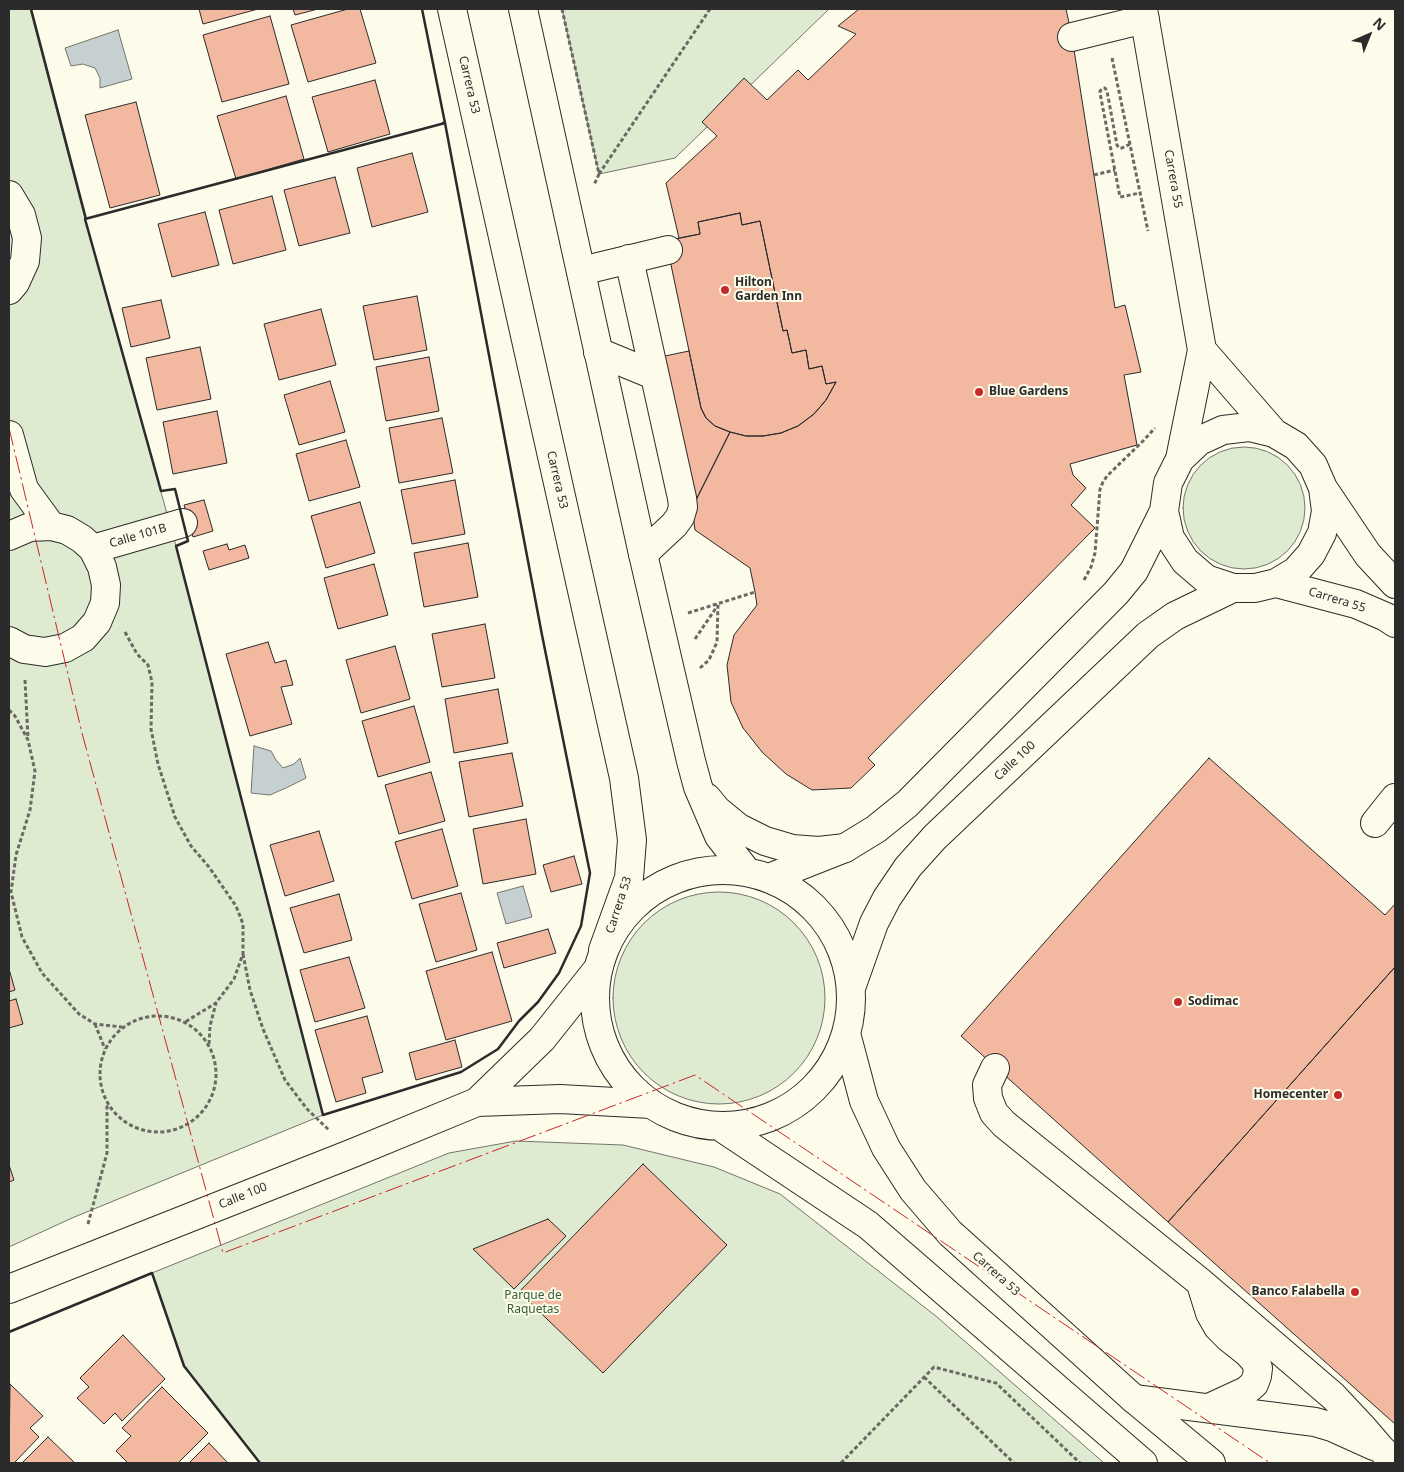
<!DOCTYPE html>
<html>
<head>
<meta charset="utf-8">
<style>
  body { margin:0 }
  #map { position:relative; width:1404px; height:1472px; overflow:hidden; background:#fdfbea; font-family:"Noto Sans",sans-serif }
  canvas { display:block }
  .frame { position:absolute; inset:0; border:10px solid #2b2b2b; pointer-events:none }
  .north { position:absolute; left:1344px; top:10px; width:50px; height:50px; -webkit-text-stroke:4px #fdfbea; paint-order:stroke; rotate:44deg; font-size:14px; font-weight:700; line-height:20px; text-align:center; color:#2b2b2b }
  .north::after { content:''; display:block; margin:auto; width:18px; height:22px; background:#2b2b2b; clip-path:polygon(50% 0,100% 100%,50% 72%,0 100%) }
</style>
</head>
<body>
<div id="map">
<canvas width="1404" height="1472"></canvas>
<div class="frame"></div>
<div class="north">N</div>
</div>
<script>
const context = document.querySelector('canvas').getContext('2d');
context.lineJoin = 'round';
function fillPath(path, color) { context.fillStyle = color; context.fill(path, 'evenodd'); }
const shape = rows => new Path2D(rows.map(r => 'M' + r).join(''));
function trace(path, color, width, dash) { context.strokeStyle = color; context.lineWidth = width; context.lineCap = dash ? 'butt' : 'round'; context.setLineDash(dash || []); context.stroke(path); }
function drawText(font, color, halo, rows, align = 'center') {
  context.font = font + ' "Noto Sans",sans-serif'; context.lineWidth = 4; context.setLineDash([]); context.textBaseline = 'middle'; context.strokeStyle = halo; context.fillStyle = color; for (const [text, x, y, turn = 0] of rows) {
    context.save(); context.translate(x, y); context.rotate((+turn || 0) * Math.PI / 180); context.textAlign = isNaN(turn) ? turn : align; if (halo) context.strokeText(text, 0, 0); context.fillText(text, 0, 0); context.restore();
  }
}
const green = shape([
  [9,9,30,9,85,219,176,546,323,1115,72,1218,9,1247,9,9],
  [562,9,829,9,675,158,599,174,562,9],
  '1183 508a61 61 0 1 1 122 0a61 61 0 1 1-122 0Z',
  '613 998a106 106 0 1 1 212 0a106 106 0 1 1-212 0Z',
  [516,1141,623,1145,714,1167,780,1194,937,1317,1104,1463,260,1463,184,1366,152,1273,449,1153,516,1141]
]);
fillPath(green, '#deebd1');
trace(green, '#74746e', 1);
const water = shape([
  [118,30,132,79,100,88,100,78,95,68,83,64,71,66,65,48,118,30],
  [254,746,271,751,276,760,283,768,294,764,300,758,306,778,288,787,270,795,251,793,254,746],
  [523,886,532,917,506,924,497,893,523,886]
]);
fillPath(water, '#c7d0d0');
trace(water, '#74746e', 1);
const building = shape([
  [199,9,258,9,203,24,199,9],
  [293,9,318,9,295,15,293,9],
  [348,9,360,9,376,63,308,82,291,25,348,9],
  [859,9,1066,9,1072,37,1115,308,1125,305,1141,372,1124,375,1137,445,1070,464,1073,475,1086,488,1071,505,1095,528,868,758,875,765,851,788,812,790,786,774,762,752,743,728,731,702,727,665,734,635,757,605,755,592,750,568,695,530,692,508,730,432,746,436,763,436,781,433,798,426,814,414,826,400,836,382,826,384,822,366,809,369,806,350,792,353,787,330,783,331,760,221,742,225,740,213,698,222,700,234,679,238,666,183,717,136,702,122,744,78,767,100,798,70,808,80,856,34,838,26,859,9],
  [270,16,289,84,222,102,203,35,270,16],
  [375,80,390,134,328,152,312,97,375,80],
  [286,96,304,159,236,179,217,116,286,96],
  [136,102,160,195,110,208,85,115,136,102],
  [412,153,428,212,372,227,357,168,412,153],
  [335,177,350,233,299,246,284,190,335,177],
  [272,196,286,250,233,264,219,210,272,196],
  [205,212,219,265,172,277,158,224,205,212],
  [740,213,742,225,760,221,783,331,787,330,792,353,806,350,809,369,822,366,826,384,836,382,826,400,814,414,798,426,781,433,763,436,746,436,730,432,715,426,706,418,701,408,666,241,700,234,698,222,740,213],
  [417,296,427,350,374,360,363,306,417,296],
  [161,300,170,338,131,347,122,308,161,300],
  [321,309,336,365,279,380,264,324,321,309],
  [200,347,211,399,157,410,146,358,200,347],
  [689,351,701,408,706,418,715,426,730,432,692,508,660,357,689,351],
  [429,357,439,411,386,421,376,367,429,357],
  [330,381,345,432,299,445,284,395,330,381],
  [217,411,227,463,173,474,163,422,217,411],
  [442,418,453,473,399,483,389,428,442,418],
  [346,440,360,487,309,501,296,454,346,440],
  [455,480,465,534,412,544,401,490,455,480],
  [204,500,213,531,193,537,184,505,204,500],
  [360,502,375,553,326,568,311,516,360,502],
  [468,543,478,597,424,607,414,553,468,543],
  [227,544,229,550,245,545,249,558,209,570,203,551,227,544],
  [374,564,388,615,338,629,324,578,374,564],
  [485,624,495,678,442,687,432,634,485,624],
  [268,642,275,663,286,660,293,685,281,687,292,724,250,736,226,654,268,642],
  [395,646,410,699,361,713,346,660,395,646],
  [498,689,508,743,454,753,445,699,498,689],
  [414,706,430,762,378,777,362,721,414,706],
  [512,753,523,806,469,817,459,762,512,753],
  [1209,758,1385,915,1395,904,1395,967,1168,1222,961,1036,1209,758],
  [431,772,445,821,399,834,385,785,431,772],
  [526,819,536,874,483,884,473,829,526,819],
  [442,829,458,886,412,899,395,842,442,829],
  [319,831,334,881,285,896,270,845,319,831],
  [574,856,582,884,551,892,543,865,574,856],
  [461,893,477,950,436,962,419,904,461,893],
  [339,894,352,940,304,953,290,908,339,894],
  [548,929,556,953,504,968,497,943,548,929],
  [492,952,512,1021,446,1040,426,971,492,952],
  [349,957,365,1008,315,1022,300,970,349,957],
  [1395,967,1395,1424,1168,1222,1395,967],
  [9,969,15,990,9,992,9,969],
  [16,999,23,1024,9,1028,9,1001,16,999],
  [367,1016,383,1072,362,1078,366,1093,336,1102,315,1030,367,1016],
  [455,1040,462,1067,416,1080,409,1053,455,1040],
  [643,1164,727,1245,603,1373,519,1292,643,1164],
  [9,1165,14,1180,9,1182,9,1165],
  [548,1219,566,1236,514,1289,473,1249,548,1219],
  [123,1335,165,1379,122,1421,115,1413,104,1424,77,1398,89,1387,80,1378,123,1335],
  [10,1384,43,1416,30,1428,39,1437,14,1463,9,1463,10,1384],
  [162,1387,208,1433,178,1463,128,1463,116,1451,131,1436,122,1428,162,1387],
  [48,1437,75,1463,22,1463,48,1437],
  [209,1443,228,1463,189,1463,209,1443]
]);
fillPath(building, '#f2b8a0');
trace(building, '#2b2b2b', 1);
const minor = shape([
  [1143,9,1202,350,1180,459],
  [1072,37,1145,19],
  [9,195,21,215,27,238,25,261,15,283,9,290],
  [629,259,682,498,683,507,680,517,674,525,643,554],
  [581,271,668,250],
  [1202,350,1274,433],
  [598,352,654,375],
  [9,435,24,489,51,526],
  [1323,488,1326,511,1322,533,1311,554,1296,571,1276,583,1255,588,1233,588,1206,579,1185,561,1170,538,1164,511,1168,483,1180,459,1199,441,1223,430,1249,427,1274,433,1296,446,1313,465,1323,488,1368,555,1395,584],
  [9,536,30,527,51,526,67,530,82,539,93,549,102,567,106,585,105,603,97,622,83,638,65,648,45,652,24,649,9,641],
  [93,549,183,523],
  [1276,583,1356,604,1386,617,1395,623],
  [1375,823,1395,798],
  [769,878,845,848,876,829,907,804,1116,593,1134,571,1164,511],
  [852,985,874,923,887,898,908,867,935,837,1148,635,1175,616,1233,588],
  [995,1068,987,1085,988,1098,994,1113,1004,1124,1200,1282,1333,1396,1363,1428,1381,1449,1395,1462],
  [477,1102,542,1039,597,970],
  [1201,1284,1210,1313,1218,1327,1229,1338,1248,1353,1255,1361,1258,1368,1257,1376,1254,1384,1246,1391,1209,1408],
  [9,1289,353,1153,477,1102,560,1099,651,1104],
  [1134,1399,1315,1422,1332,1427,1374,1446]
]);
const major = shape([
  [452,9,624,778,632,840,629,878,603,950],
  [523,9,643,554,691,761,698,787,719,836,747,872],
  [707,798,717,810,739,828,765,841,792,849,819,851,845,848],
  '595 998a128 128 0 1 1 256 0a128 128 0 1 1-256 0Z',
  [847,1037,864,1101,886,1148,913,1190,950,1233,1134,1399,1211,1463],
  [721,1127,868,1225,1143,1463]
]);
trace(minor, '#2b2b2b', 30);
trace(major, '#2b2b2b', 30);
trace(shape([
  [562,9,599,174,594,185],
  [1112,58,1148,231],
  [1130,144,1122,148,1119,148,1117,145,1107,91,1105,88,1103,88,1100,91,1100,93,1120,197,1140,193],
  [599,174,710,9],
  [1094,175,1115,170],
  [1084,580,1091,567,1095,553,1100,489,1103,482,1107,476,1143,441,1155,428],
  [688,613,755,592],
  [125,632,137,654,148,665,152,682,151,729,158,764,175,817,191,846,209,867,236,906,243,924,243,954,234,979,216,1003,185,1022],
  [695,639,718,605],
  [700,668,709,660,717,642,718,604],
  [25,680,28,738],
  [9,710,15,716,28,740,35,771,30,810,16,855,11,892,22,937,42,973,79,1014,95,1024,122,1027],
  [243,954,250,990,263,1029,285,1080,307,1109,330,1131],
  '100 1074a58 58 0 1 1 116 0a58 58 0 1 1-116 0Z',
  [95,1024,105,1049],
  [209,1044,210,1026,216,1003],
  [88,1224,107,1153,107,1103],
  [924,1377,1014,1463],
  [841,1463,934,1367,996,1383,1080,1463]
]), '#6a6964', 3, [4, 2.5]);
trace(minor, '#fdfbea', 28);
trace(major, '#fdfbea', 28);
trace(shape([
  [31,9,86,219],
  [422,9,445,123,443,123],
  [445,123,542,635,590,873,581,926,559,973,538,1002,519,1021,498,1049,461,1072,323,1115,176,546,188,541,175,489,161,491,85,219,445,123],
  [9,1332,152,1273,184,1366,260,1463]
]), '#2b2b2b', 2.5);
trace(shape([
  [9,428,82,733,223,1253,695,1075,1270,1463]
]), '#c62828', 1, [18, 4, 2.5, 4]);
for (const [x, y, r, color] of [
  [725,290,5,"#c62828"],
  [979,392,5,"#c62828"],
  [1178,1002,5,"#c62828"],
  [1338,1095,5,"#c62828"],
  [1355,1292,5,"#c62828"]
]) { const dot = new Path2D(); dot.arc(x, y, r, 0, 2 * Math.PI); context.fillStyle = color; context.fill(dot); trace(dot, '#fdfbea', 2); }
drawText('12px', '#2b2b2b', '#fdfbea', [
  ["Carrera 53",469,85,77],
  ["Carrera 55",1173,179,80],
  ["Carrera 53",557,480,77],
  ["Calle 101B",138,536,-16],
  ["Carrera 55",1337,600,17],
  ["Calle 100",1015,761,-43],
  ["Carrera 53",619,905,-72],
  ["Calle 100",243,1196,-22],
  ["Carrera 53",996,1274,42]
]);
drawText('bold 12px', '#2b2b2b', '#fdfbea', [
  ["Hilton",735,283],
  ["Garden Inn",735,297],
  ["Blue Gardens",989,392],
  ["Sodimac",1188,1002],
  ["Homecenter",1328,1095,"right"],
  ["Banco Falabella",1345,1292,"right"]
], 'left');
drawText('12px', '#34623c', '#fdfbea', [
  ["Parque de",533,1296],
  ["Raquetas",533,1310]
]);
</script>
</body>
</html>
